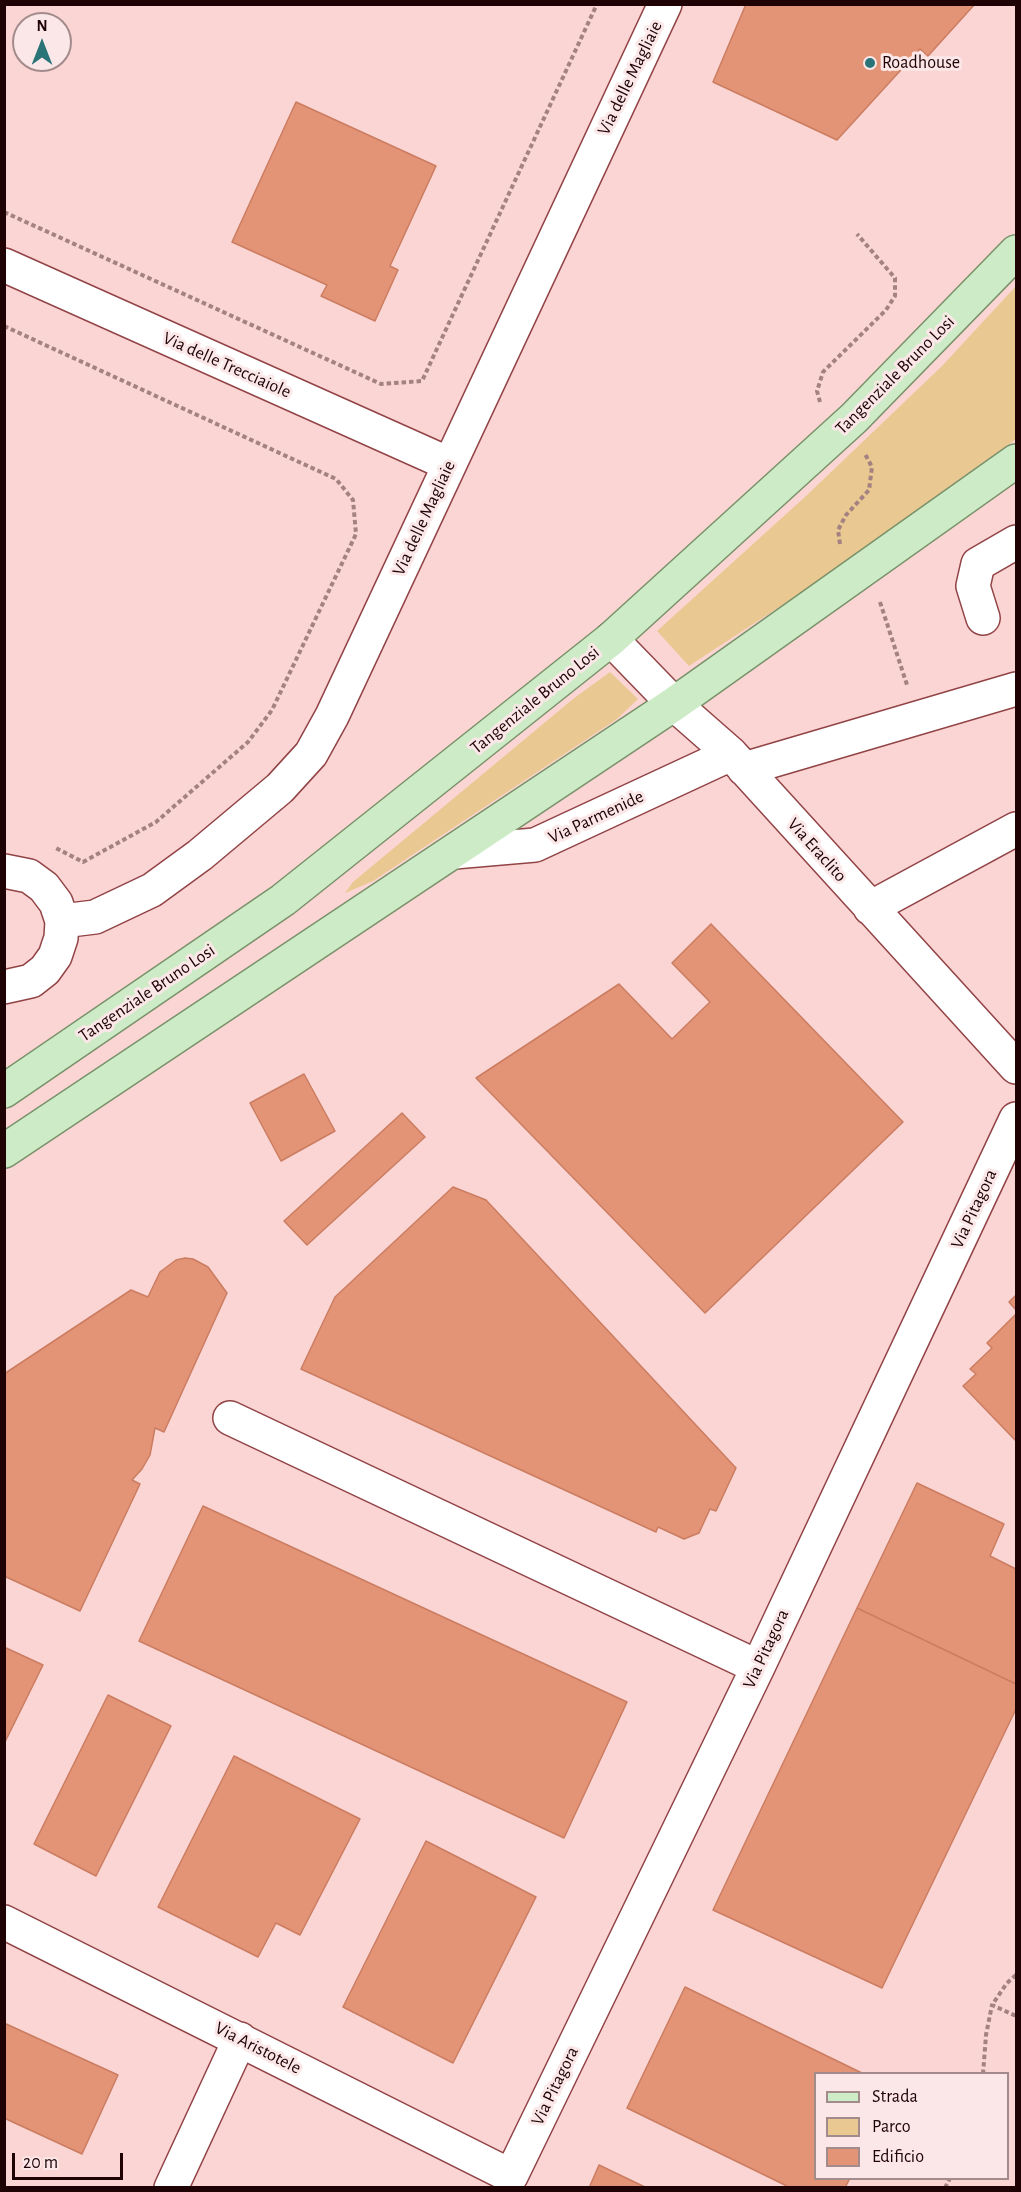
<!DOCTYPE html>
<html>
<head>
<meta charset="utf-8">
<style>
  body { margin:0 }
  #map { position:relative; width:1021px; height:2192px; overflow:hidden; background:#fbd5d4; font-family:"Alegreya Sans",sans-serif }
  canvas { display:block }
  .frame { position:absolute; inset:0; border:6px solid #1e0204; pointer-events:none }
  .legend { position:absolute; left:814px; top:2072px; width:195px; height:108px; box-sizing:border-box; background:#fbe7e7; border:2px solid #a38b8c; margin:0; padding:8px 10px; list-style:none; font-size:18px; color:#1e0204 }
  .legend li { display:flex; align-items:center; gap:12px; height:30px }
  .legend b { width:30px; border:2px solid #a38b8c }
  .north { position:absolute; left:12px; top:12px; width:60px; height:60px; box-sizing:border-box; background:#fbe7e7; border:2px solid #a38b8c; border-radius:50%; rotate:0deg; font-size:16px; font-weight:700; line-height:24px; text-align:center; color:#1e0204 }
  .north::after { content:''; display:block; margin:auto; width:21px; height:27px; background:#2a7478; clip-path:polygon(50% 0,100% 100%,50% 72%,0 100%) }
  .scale { position:absolute; left:12px; top:2153px; width:111px; height:27px; box-sizing:border-box; border:3px solid #1e0204; border-top:0; padding-left:8px; font-size:18px; line-height:21px; white-space:nowrap; color:#1e0204; -webkit-text-stroke:4px #fbe7e7; paint-order:stroke }
</style>
</head>
<body>
<div id="map">
<canvas width="1021" height="2192"></canvas>
<div class="frame"></div>
<ul class="legend">
<li><b style="height:8px;background:#ccebc6"></b>Strada</li>
<li><b style="height:16px;background:#e9c891"></b>Parco</li>
<li><b style="height:16px;background:#e39376"></b>Edificio</li>
</ul>
<div class="north">N</div>
<div class="scale">20 m</div>
</div>
<script>
const context = document.querySelector('canvas').getContext('2d');
context.lineJoin = 'round';
function fillPath(path, color) { context.fillStyle = color; context.fill(path, 'evenodd'); }
const shape = rows => new Path2D(rows.map(r => 'M' + r).join(''));
function trace(path, color, width, dash) { context.strokeStyle = color; context.lineWidth = width; context.lineCap = dash ? 'butt' : 'round'; context.setLineDash(dash || []); context.stroke(path); }
function drawText(font, color, halo, rows, align = 'center') {
  context.font = font + ' "Alegreya Sans",sans-serif'; context.lineWidth = 6; context.setLineDash([]); context.textBaseline = 'middle'; context.strokeStyle = halo; context.fillStyle = color; for (const [text, x, y, turn = 0] of rows) {
    context.save(); context.translate(x, y); context.rotate((+turn || 0) * Math.PI / 180); context.textAlign = isNaN(turn) ? turn : align; if (halo) context.strokeText(text, 0, 0); context.fillText(text, 0, 0); context.restore();
  }
}
fillPath(shape([
  [1016,286,1016,439,796,596,689,666,657,631,806,496,942,366],
  [610,672,638,699,617,719,373,881,345,893,353,882,573,699]
]), '#e9c891');
const building = shape([
  [746,4,975,4,928,56,920,49,837,140,713,82,746,4],
  [296,102,436,166,390,266,398,270,375,321,321,296,327,285,232,242,296,102],
  [711,924,903,1122,705,1313,476,1078,619,984,672,1039,710,1002,672,963,711,924],
  [304,1074,335,1131,281,1161,250,1103,304,1074],
  [402,1113,425,1137,307,1245,284,1221,402,1113],
  [453,1187,486,1200,736,1468,716,1511,710,1509,699,1533,684,1539,658,1527,656,1532,301,1369,335,1297,453,1187],
  [185,1258,193,1259,208,1267,227,1293,164,1432,155,1428,150,1455,142,1469,132,1480,140,1484,80,1611,4,1576,4,1374,131,1290,148,1297,160,1272,176,1260,185,1258],
  [1016,1295,1016,1310,1009,1302,1016,1295],
  [1016,1314,1016,1441,963,1386,976,1374,970,1369,992,1348,987,1343,1016,1314],
  [917,1483,1004,1524,990,1556,1016,1569,1016,1684,857,1608,917,1483],
  [203,1506,627,1702,564,1838,139,1641,203,1506],
  [857,1608,1016,1684,1016,1709,882,1988,713,1910,857,1608],
  [4,1647,43,1665,4,1744,4,1647],
  [108,1695,171,1726,96,1876,34,1844,108,1695],
  [234,1756,360,1819,300,1935,276,1923,258,1957,158,1907,234,1756],
  [426,1841,536,1897,453,2063,343,2007,426,1841],
  [685,1987,864,2074,816,2074,816,2178,850,2178,845,2188,791,2188,627,2108,685,1987],
  [4,2023,118,2075,82,2154,4,2118,4,2023],
  [599,2165,647,2188,589,2188,599,2165]
]);
fillPath(building, '#e39376');
trace(building, '#cb7d61', 1.5);
const minor = shape([
  [4,265,449,464],
  [983,618,973,586,978,564,1016,542],
  [611,639,674,704,731,754,1016,1067],
  [744,769,1016,689],
  [454,852,535,845,731,754],
  [4,871,29,876,44,887,56,903,62,921,61,938,55,956,45,970,31,981,4,987],
  [870,908,1016,829],
  [62,921,95,917,152,890,200,855,280,788,311,754,332,716,665,4],
  [230,1418,758,1667],
  [4,1922,511,2176,758,1667,1016,1119],
  [171,2188,240,2039]
]);
const major = shape([
  [4,1091,283,900,611,639,854,418,1016,252],
  [4,1151,674,704,1016,461]
]);
trace(minor, '#914345', 36);
trace(major, '#799169', 36);
trace(shape([
  [4,212,381,384,422,381,597,4],
  [4,326,336,479,353,500,356,534,272,710,248,742,156,822,83,862,54,847],
  [820,402,817,391,823,372,886,310,895,296,895,278,857,234],
  [840,544,838,530,846,515,869,490,872,467,865,454],
  [880,602,907,685],
  [1016,1975,1007,1983,992,2005,1016,2016],
  [983,2074,986,2035,992,2005],
  [945,2188,950,2178]
]), '#a48282', 4, [4.5, 3]);
trace(minor, '#fff', 33);
trace(major, '#ccebc6', 33);
for (const [x, y, r, color] of [
  [870,63,6,"#2a7478"]
]) { const dot = new Path2D(); dot.arc(x, y, r, 0, 2 * Math.PI); context.fillStyle = color; context.fill(dot); trace(dot, '#fbe7e7', 2); }
drawText('18px', '#1e0204', '#fbe7e7', [
  ["Roadhouse",882,63]
], 'left');
drawText('18px', '#1e0204', '#fbe7e7', [
  ["Via delle Magliaie",630,78,-64],
  ["Via delle Trecciaiole",227,365,24],
  ["Tangenziale Bruno Losi",895,375,-45],
  ["Via delle Magliaie",424,518,-65],
  ["Tangenziale Bruno Losi",535,700,-39],
  ["Via Parmenide",596,817,-25],
  ["Via Eraclito",817,850,48],
  ["Tangenziale Bruno Losi",147,993,-34],
  ["Via Pitagora",974,1209,-65],
  ["Via Pitagora",766,1649,-65],
  ["Via Aristotele",258,2048,27],
  ["Via Pitagora",555,2086,-64]
]);
</script>
</body>
</html>
